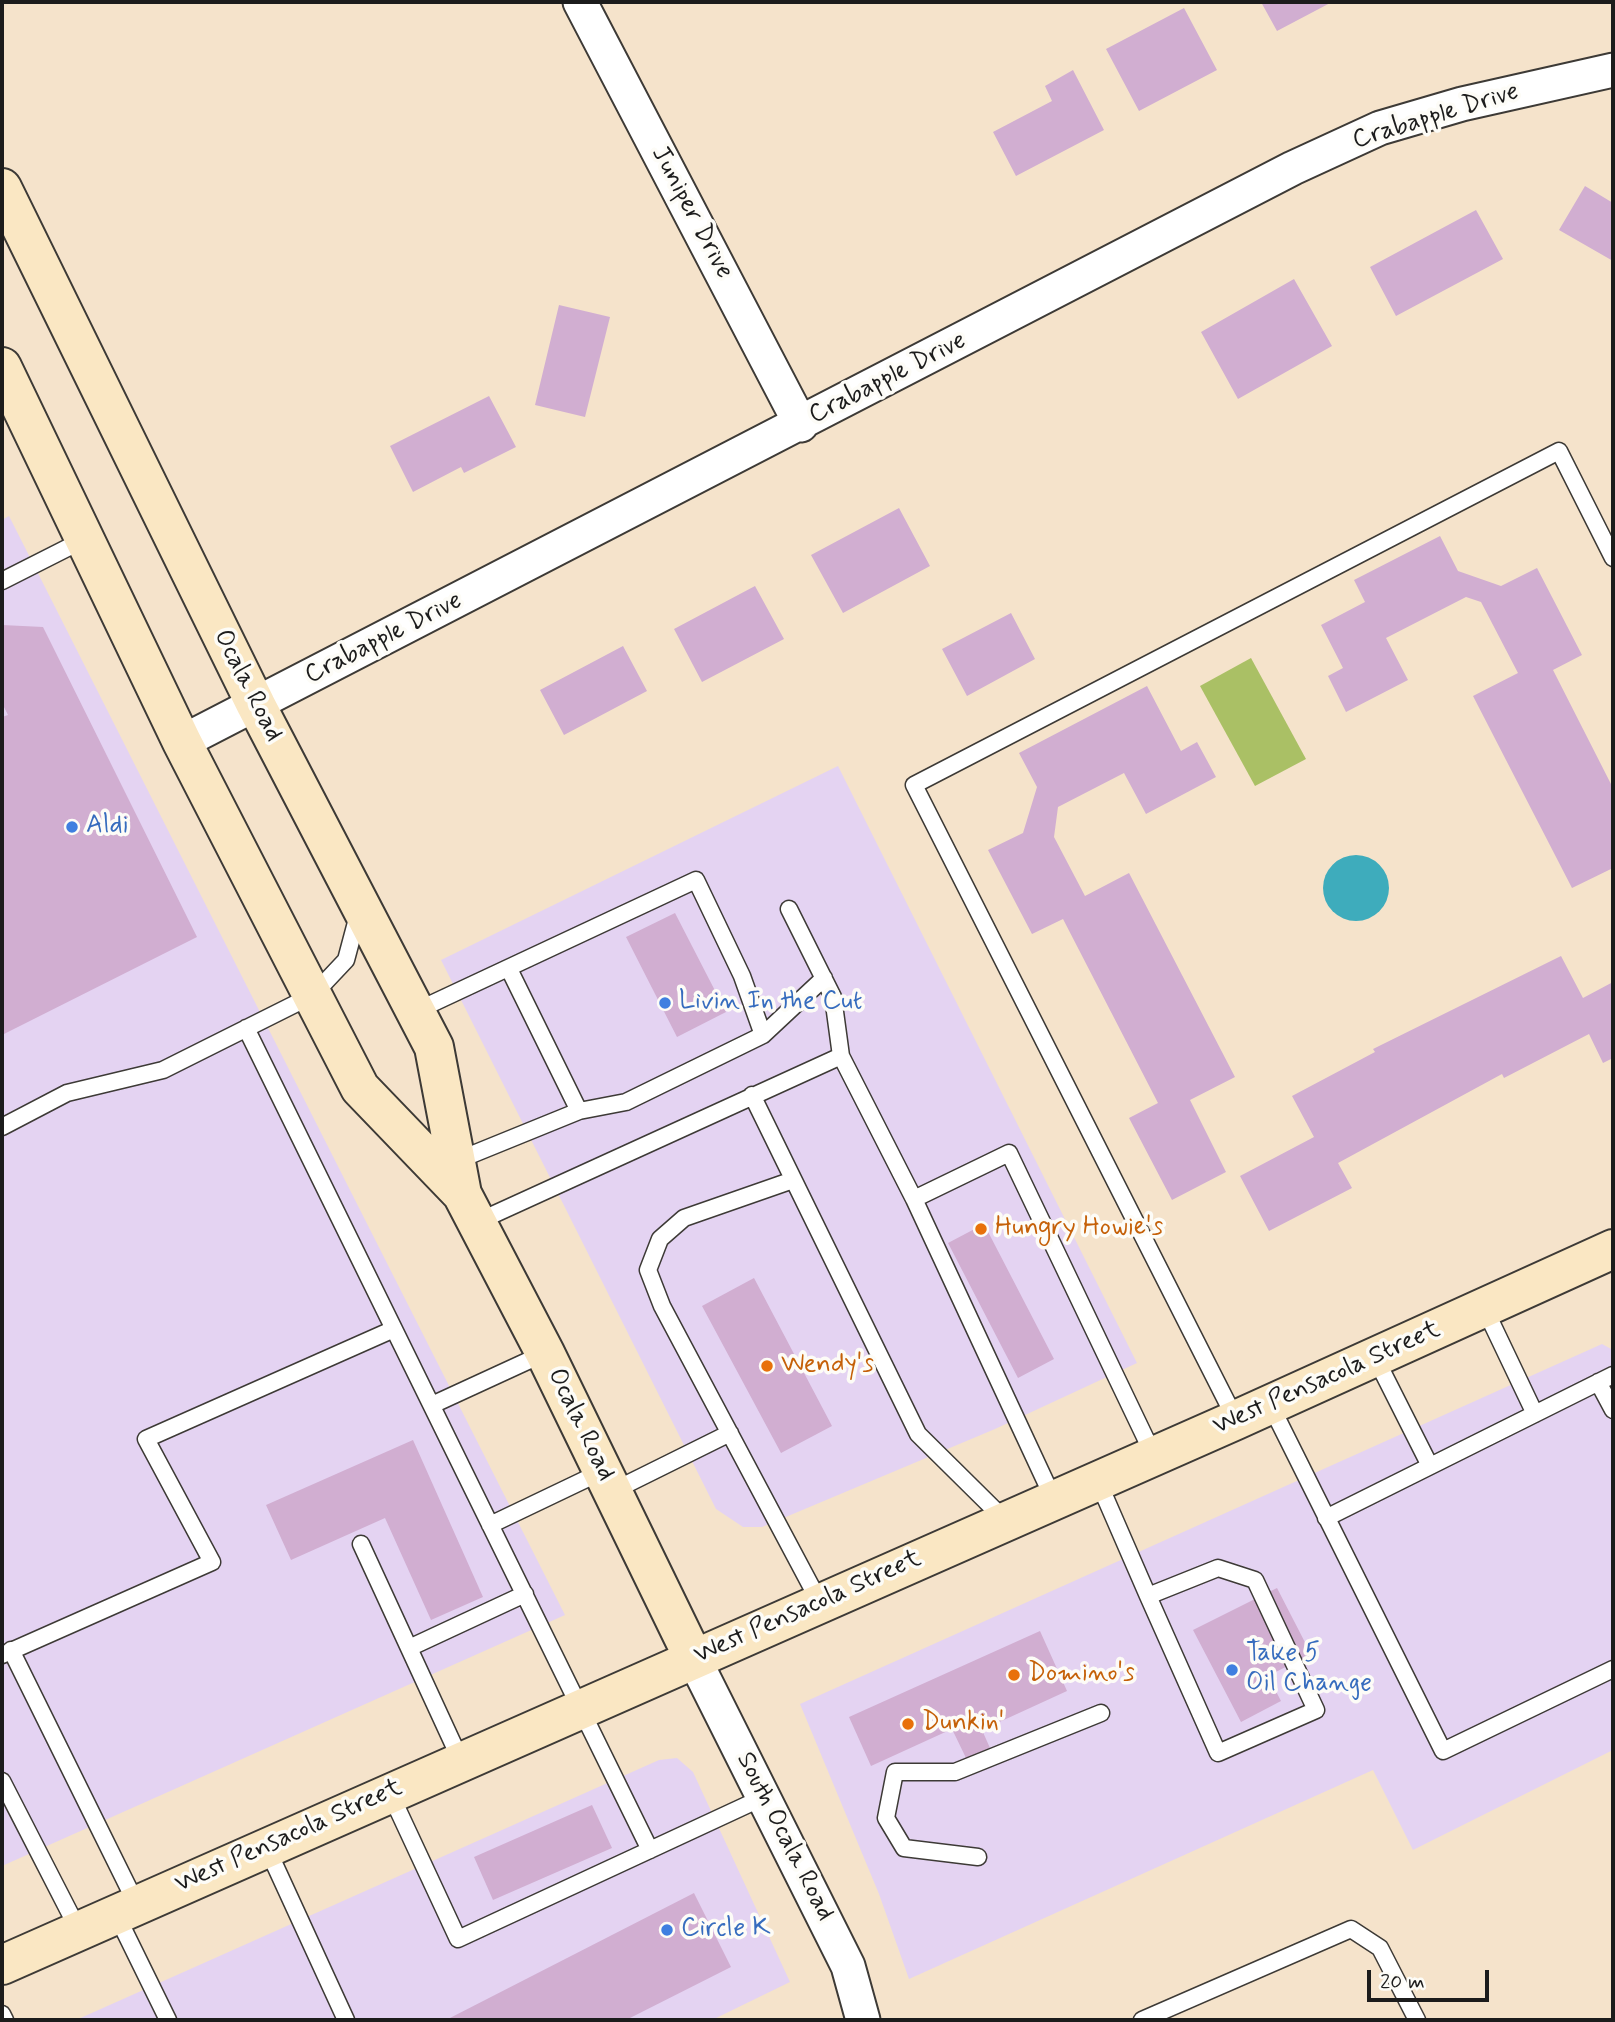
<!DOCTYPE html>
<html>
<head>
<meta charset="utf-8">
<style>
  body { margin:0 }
  #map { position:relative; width:1615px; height:2022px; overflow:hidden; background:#f5e3cb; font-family:Mynerve,sans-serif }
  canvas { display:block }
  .frame { position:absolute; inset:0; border:4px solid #1c1c1c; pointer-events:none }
  .scale { position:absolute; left:1367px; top:1970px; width:122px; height:32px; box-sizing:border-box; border:4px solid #1c1c1c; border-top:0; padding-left:9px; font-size:21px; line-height:24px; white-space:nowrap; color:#1c1c1c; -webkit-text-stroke:5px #fdfcf7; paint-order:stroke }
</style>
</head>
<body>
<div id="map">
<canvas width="1615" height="2022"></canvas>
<div class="frame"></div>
<div class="scale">20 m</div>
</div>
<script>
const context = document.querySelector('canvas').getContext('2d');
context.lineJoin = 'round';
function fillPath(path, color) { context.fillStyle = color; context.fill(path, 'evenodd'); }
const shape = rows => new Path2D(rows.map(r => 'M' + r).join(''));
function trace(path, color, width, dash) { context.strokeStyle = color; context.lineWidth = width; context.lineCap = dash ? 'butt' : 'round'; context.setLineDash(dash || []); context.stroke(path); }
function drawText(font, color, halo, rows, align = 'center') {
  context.font = font + ' Mynerve,sans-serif'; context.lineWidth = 7; context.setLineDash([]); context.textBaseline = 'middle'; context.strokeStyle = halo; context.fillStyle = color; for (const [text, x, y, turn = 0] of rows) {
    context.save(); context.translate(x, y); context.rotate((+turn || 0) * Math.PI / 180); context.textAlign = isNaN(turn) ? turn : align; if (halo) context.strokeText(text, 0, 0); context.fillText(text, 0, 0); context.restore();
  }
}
fillPath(shape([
  [9,516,565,1615,2,1866,2,520],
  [838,766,1137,1363,995,1429,762,1527,743,1527,716,1509,441,960],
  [1602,1344,1613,1350,1613,1750,1413,1850,1373,1770,909,1979,879,1894,800,1704],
  [677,1758,693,1772,790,1982,712,2020,76,2020,659,1760]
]), '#e4d3f2');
fillPath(shape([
  [1251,658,1306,759,1255,786,1200,686]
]), '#aac065');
fillPath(shape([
  '1323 888a33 33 0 1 1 66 0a33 33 0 1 1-66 0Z'
]), '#3eacbc');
fillPath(shape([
  [1261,2,1332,2,1277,31],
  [1184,8,1217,70,1139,111,1106,49],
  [1073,70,1104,130,1016,176,993,132,1052,101,1045,86],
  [1585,186,1613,203,1613,261,1559,230],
  [1476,210,1503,259,1396,316,1370,267],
  [1294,279,1332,346,1238,399,1201,332],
  [559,305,610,317,585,417,535,405],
  [489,396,516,447,464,473,461,467,413,492,390,446],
  [899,508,930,566,843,613,811,555],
  [1440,536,1458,571,1501,586,1537,568,1582,655,1553,670,1613,788,1613,868,1572,888,1473,696,1518,673,1481,602,1466,597,1386,638,1408,680,1346,712,1328,676,1343,668,1321,625,1365,602,1354,580],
  [755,586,784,639,702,682,674,629],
  [1011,613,1035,659,967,696,942,649],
  [2,625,43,627,197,937,2,1035,2,717,8,715,2,703],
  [623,646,647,691,564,735,540,690],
  [1147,686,1181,751,1197,742,1216,777,1146,814,1124,773,1058,807,1054,837,1085,896,1129,873,1235,1077,1190,1100,1226,1172,1172,1200,1129,1118,1158,1103,1063,919,1032,934,988,850,1023,833,1037,787,1019,753],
  [675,913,726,1012,677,1037,626,937],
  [1561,956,1583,998,1613,982,1613,1058,1603,1063,1589,1034,1504,1078,1502,1074,1338,1163,1352,1188,1269,1231,1240,1176,1314,1137,1292,1096,1375,1052,1373,1049],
  [984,1224,1054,1359,1018,1378,948,1243],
  [754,1278,832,1426,781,1453,702,1306],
  [413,1440,483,1597,431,1620,385,1518,291,1560,266,1505],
  [1277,1588,1311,1654,1268,1676,1281,1701,1241,1722,1193,1630],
  [1040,1631,1067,1691,982,1730,990,1748,966,1758,952,1729,871,1766,849,1717],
  [592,1805,612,1848,493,1900,474,1857],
  [694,1893,731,1967,626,2020,446,2020]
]), '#d1aed1');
const lane = shape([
  [2,581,83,540],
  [789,909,833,997,841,1056],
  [509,969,579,1111],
  [416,1011,696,880,742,976,763,1035],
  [246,1028,650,1850],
  [752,1095,918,1434,1006,1521],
  [2,1127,67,1093,163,1070,313,995,346,960,358,915],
  [456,1161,579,1111,626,1102,763,1035,824,978],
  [793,1180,684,1218,660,1239,648,1270,662,1306,820,1603],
  [914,1199,1009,1153,1154,1456],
  [477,1222,841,1056,914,1199,1054,1500],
  [1484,1307,1535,1414],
  [1375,1357,1430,1466],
  [1598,1382,1613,1410],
  [1270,1404,1443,1751,1613,1669],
  [432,1405,545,1353],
  [1236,1420,914,785,1559,451,1613,558],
  [1098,1481,1148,1596,1218,1753,1316,1710,1255,1580,1218,1568,1148,1596],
  [613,1491,730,1433],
  [1326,1518,1613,1375],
  [490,1525,603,1471],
  [361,1544,461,1761],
  [409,1648,525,1594],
  [11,1650,137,1905],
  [2,1655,212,1562,146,1439,394,1329],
  [2,1781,79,1931],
  [390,1793,458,1939,764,1797],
  [267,1848,346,2020],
  [978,1857,904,1848,886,1818,895,1772,955,1772,1101,1713],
  [116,1914,168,2020],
  [2,2014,5,2020],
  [1142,2020,1351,1929,1380,1948,1417,2020]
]);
const street = shape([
  [580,2,801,425],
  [182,742,1293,168,1380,128,1462,104,1613,70],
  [694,1659,848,1966,863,2020]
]);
const secondary = shape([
  [2,188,256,705,434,1047,462,1194],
  [2,367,182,742,360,1088,462,1194,545,1353,694,1659],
  [2,1965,1236,1420,1613,1249]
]);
trace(lane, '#3d3a36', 19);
trace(street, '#3d3a36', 37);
trace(secondary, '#3d3a36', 42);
trace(lane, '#fff', 16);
trace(street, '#fff', 33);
trace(secondary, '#fae7c3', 38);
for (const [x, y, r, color] of [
  [72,827,7,"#3f7fe0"],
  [665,1003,7,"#3f7fe0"],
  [981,1229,7,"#e8710a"],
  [767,1366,7,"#e8710a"],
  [1232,1670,7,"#3f7fe0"],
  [1014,1675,7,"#e8710a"],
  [908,1724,7,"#e8710a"],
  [667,1930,7,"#3f7fe0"]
]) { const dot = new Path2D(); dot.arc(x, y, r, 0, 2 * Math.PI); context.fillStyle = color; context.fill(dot); trace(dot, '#fdfcf7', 2.5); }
drawText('26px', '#1c1c1c', '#fdfcf7', [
  ["Crabapple Drive",1436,117,-17],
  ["Juniper Drive",691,213,62],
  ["Crabapple Drive",888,379,-27],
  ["Crabapple Drive",384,639,-27],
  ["Ocala Road",247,686,63],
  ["West Pensacola Street",1327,1379,-24],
  ["Ocala Road",580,1425,64],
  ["West Pensacola Street",808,1608,-24],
  ["West Pensacola Street",289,1837,-24],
  ["South Ocala Road",784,1837,63]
]);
drawText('26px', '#366cbe', '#fdfcf7', [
  ["Aldi",86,827],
  ["Livin In the Cut",679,1003],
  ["Take 5",1246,1655],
  ["Oil Change",1246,1685],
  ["Circle K",681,1930]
], 'left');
drawText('26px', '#c56008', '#fdfcf7', [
  ["Hungry Howie's",995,1229],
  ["Wendy's",781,1366],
  ["Domino's",1028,1675],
  ["Dunkin'",922,1724]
], 'left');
</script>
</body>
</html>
